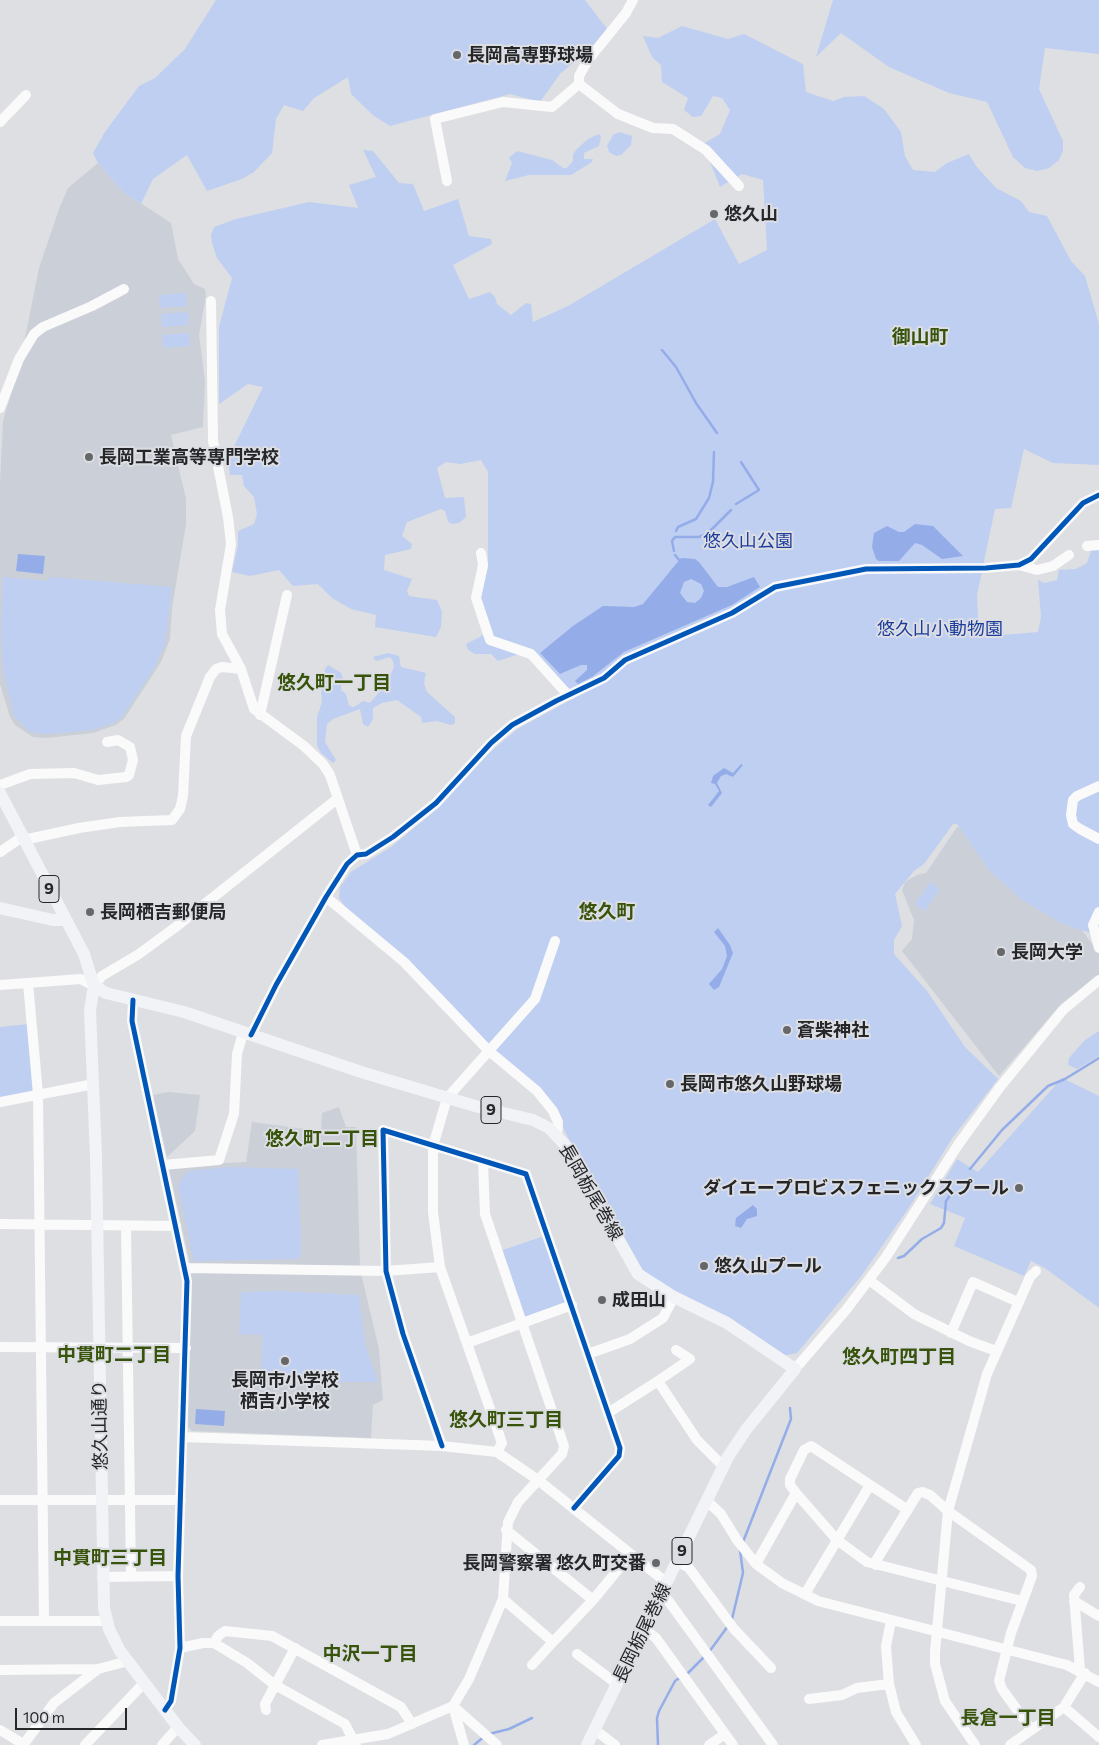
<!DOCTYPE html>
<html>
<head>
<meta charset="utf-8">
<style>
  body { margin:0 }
  #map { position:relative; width:1099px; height:1745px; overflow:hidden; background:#dddfe2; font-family:Commissioner,sans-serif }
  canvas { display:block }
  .scale { position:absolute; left:15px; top:1708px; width:112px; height:22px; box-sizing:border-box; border:2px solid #252628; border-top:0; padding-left:6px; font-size:15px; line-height:18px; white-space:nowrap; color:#252628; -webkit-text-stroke:4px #dcdee3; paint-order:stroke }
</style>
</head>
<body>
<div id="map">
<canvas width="1099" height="1745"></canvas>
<div class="scale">100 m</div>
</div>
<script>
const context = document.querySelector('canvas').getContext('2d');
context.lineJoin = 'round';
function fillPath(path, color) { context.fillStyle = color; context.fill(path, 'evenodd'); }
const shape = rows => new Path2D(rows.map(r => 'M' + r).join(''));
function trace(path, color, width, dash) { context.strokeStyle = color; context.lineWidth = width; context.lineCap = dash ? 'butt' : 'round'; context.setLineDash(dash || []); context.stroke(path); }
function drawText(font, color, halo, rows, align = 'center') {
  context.font = font + ' Commissioner,"Noto Sans JP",sans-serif'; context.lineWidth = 4; context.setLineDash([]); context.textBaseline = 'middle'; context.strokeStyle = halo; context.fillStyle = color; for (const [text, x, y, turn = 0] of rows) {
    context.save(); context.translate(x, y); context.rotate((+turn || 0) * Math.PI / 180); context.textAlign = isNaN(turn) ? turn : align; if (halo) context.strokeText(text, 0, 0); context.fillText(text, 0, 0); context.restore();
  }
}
fillPath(shape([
  [98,163,122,191,171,223,178,259,194,284,205,289,206,295,199,335,205,381,203,427,171,435,186,499,186,524,172,608,170,639,161,662,124,719,116,725,93,733,46,738,33,737,15,725,10,717,0,684,0,483,3,421,20,363,39,268,59,209,68,188],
  [957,827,976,831,1079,926,1099,953,1099,975,1062,1003,999,1076,902,951,912,939,914,920,902,890,905,882,917,875,926,873],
  [168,1092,200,1095,195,1131,167,1157,153,1095],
  [339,1107,346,1127,356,1127,360,1266,190,1264,169,1169,202,1164,246,1162,252,1122,321,1131,322,1113],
  [190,1270,361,1273,379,1349,383,1400,373,1405,371,1438,192,1431,188,1427]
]), '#cbd0d8');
fillPath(shape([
  [216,0,585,0,608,30,587,55,580,57,560,74,540,102,510,94,390,126,374,116,351,94,348,77,314,98,303,111,284,105,276,119,272,153,254,172,242,179,207,191,187,155,153,179,141,204,122,191,98,163,93,153,105,132,139,86,155,78,185,49],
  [833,0,1099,0,1099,54,1045,48,1039,89,1063,141,1063,151,1059,160,1049,168,1037,171,1025,168,1013,157,987,102,949,93,889,67,841,33,816,57],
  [682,26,728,39,744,34,803,64,806,92,833,101,844,97,864,96,884,109,901,132,905,156,913,170,935,172,947,163,969,154,976,166,996,188,1021,201,1029,212,1047,216,1071,261,1085,276,1099,324,1099,465,1053,463,1024,449,1011,508,995,509,977,595,979,637,1038,632,1041,617,1038,580,1044,583,1057,580,1059,570,1076,569,1087,563,1092,548,1099,548,1099,936,1061,923,1022,900,989,870,957,824,953,824,924,864,914,871,895,894,902,926,894,940,894,954,927,991,965,1047,998,1079,953,1137,910,1206,862,1275,797,1353,781,1356,663,1287,640,1268,566,1134,555,1108,350,914,339,898,340,887,351,872,391,847,437,809,488,754,503,741,519,728,574,698,540,658,528,651,498,661,491,654,475,654,468,650,466,644,480,637,488,629,480,599,488,568,488,472,481,460,460,464,446,462,437,468,445,498,464,497,466,517,459,523,453,524,448,522,445,511,441,509,407,522,402,536,412,544,411,549,385,555,384,570,412,579,407,591,409,596,437,600,442,612,441,627,436,637,375,627,376,615,351,609,332,598,318,584,293,586,279,570,250,576,232,572,238,545,238,531,254,524,257,514,254,497,244,486,242,475,230,475,228,459,263,387,248,384,219,404,219,327,232,278,217,258,212,243,211,235,214,227,236,219,309,202,358,208,349,185,376,177,363,150,373,151,399,183,413,184,424,211,458,199,469,236,491,239,492,244,453,265,469,299,490,292,495,297,497,304,511,315,526,303,531,304,533,322,568,306,715,219,739,264,767,250,763,180,742,174,720,187,703,144,720,134,730,110,722,98,713,96,701,116,693,117,684,110,688,98,662,82,661,65,652,57,643,36,658,38],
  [619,132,632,136,631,145,621,155,616,156,609,152,607,146,613,135],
  [599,134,601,137,599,146,584,153,584,159,593,159,592,162,571,175,529,175,505,181,512,163,509,158,517,151,552,160,563,168,567,168,573,161,573,154,576,150,588,139],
  [186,293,187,306,160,308,159,295],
  [188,312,189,325,162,327,161,314],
  [189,333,190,346,163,348,162,335],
  [3,577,48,581,49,577,172,587,165,644,155,667,122,717,114,723,92,730,48,734,30,732,14,716,3,669,1,634],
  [388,653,399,656,401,667,426,673,424,683,427,692,455,717,455,723,451,725,437,721,422,723,421,717,397,700,382,703,373,708,373,719,368,727,363,724,360,709,333,719,327,724,325,742,336,760,333,763,321,753,317,745,317,717,322,702,321,694,325,669,328,665,341,673,344,680,341,685,341,690,346,694,349,706,354,707,363,701,370,703,387,683,394,667,393,661,390,657,376,661,373,657],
  [930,882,940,889,925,911,915,904],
  [29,1024,35,1091,0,1099,0,1027],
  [1099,1031,1099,1056,1077,1069,1068,1065,1069,1058,1085,1040],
  [1062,1078,1099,1096,1099,1308,1045,1268,1031,1261,1024,1276,954,1246,965,1218,930,1204,957,1159,978,1172],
  [231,1167,298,1169,301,1243,301,1256,298,1259,194,1261,178,1187,180,1181,188,1171],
  [544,1236,568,1303,523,1318,500,1251],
  [282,1291,359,1295,365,1344,378,1382,270,1382,264,1377,261,1374,263,1335,239,1334,241,1292]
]), '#bfcff1');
fillPath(shape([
  [915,524,933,526,963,556,942,559,922,545,915,543,899,561,879,561,876,559,872,547,874,533,887,526,899,532,904,532],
  [18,554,45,556,43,574,16,571],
  [681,558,695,559,699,562,718,587,727,587,754,577,760,587,732,605,624,652,592,677,578,684,575,681,587,670,587,665,581,665,560,674,540,653,573,626,603,606,634,607,643,604],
  [691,579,701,584,704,591,701,598,695,603,687,602,680,593,684,582],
  [741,764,743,765,733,777,726,774,721,776,717,783,722,793,711,807,708,805,719,791,715,784,711,783,713,776,724,768,733,773],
  [718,928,730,945,733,953,719,987,714,990,709,984,722,969,727,956,725,946,714,932],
  [753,1205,757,1209,757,1216,747,1219,741,1228,735,1226,736,1218],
  [196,1409,225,1411,224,1426,195,1424]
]), '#94ade9');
trace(shape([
  [662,350,676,367,696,403,717,433],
  [736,504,759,490,741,462],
  [676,531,678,527,696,519,709,498,713,482,714,452],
  [674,551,672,541,675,537,699,537,707,534,731,510],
  [675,555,679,560],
  [970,1169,1002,1130,1048,1086,1065,1079,1099,1058],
  [898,1258,904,1256,922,1239,941,1228,944,1223,946,1201,953,1191],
  [743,1542,791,1419,790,1408],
  [732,1619,743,1573,740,1550],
  [709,1652,728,1626],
  [686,1675,705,1656],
  [489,1734,509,1729,532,1718],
  [474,1745,485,1736],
  [658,1745,657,1718,659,1711,675,1681,681,1677]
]), '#94ade9', 2.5);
trace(shape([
  [633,0,626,13,588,60,579,76,579,84,618,114,653,128,673,129,706,150,739,186],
  [0,122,26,95],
  [447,181,435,119,503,102,552,107,579,84],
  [211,301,213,441,228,517,231,544,220,610,222,634,241,669,254,709,304,746,323,764,330,775,357,855],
  [0,408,19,359,34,334,43,327,92,306,124,289],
  [1087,546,1099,545],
  [481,553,483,565,476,598,490,640,531,654,568,695],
  [1019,565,1037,570,1053,566,1069,555],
  [260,715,287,595],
  [0,785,30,774,74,773,98,780,126,777,129,775,133,760,130,747,118,740,107,742],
  [1099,786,1077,796,1073,800,1071,815,1073,824,1080,829,1099,839],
  [0,852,22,837,28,839,79,828,120,822,172,820,180,809,183,796,186,736,210,677,216,669,222,667,241,669],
  [326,897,404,962,489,1051,537,1091,553,1111,558,1122,557,1134],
  [1099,912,1093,925,1099,948],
  [28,983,38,1094,44,1620],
  [0,985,81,979,94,986,102,976,139,954,177,926,337,799],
  [133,1000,132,1021,187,1281,178,1576,180,1648,171,1701,165,1710],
  [251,1035,276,985,326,897,347,864,357,855,366,854,393,837,436,803,491,743,512,725,556,701,604,678,625,660,732,613,775,587,866,569,986,568,1019,565,1031,559,1083,503,1099,495],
  [0,1102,94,1084],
  [163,1165,219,1160,234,1114,237,1054,243,1033],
  [0,1224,176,1226],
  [126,1226,131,1576],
  [186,1268,386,1271,440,1267],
  [869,1280,914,1314,969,1341,996,1351],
  [951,1333,973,1282,1018,1302],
  [467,1343,572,1305],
  [0,1347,186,1348],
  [588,1354,630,1339,663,1318,674,1297],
  [795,1369,846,1310,886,1257,958,1145,1000,1087,1063,1010,1099,980],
  [658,1381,690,1359,676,1350],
  [608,1413,658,1381,697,1440,724,1467],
  [183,1437,442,1446,497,1452,538,1480,667,1583],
  [442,1446,403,1334,386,1271,383,1130,526,1174,620,1448,619,1456,574,1508],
  [497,1452,502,1443,440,1267,433,1212,433,1146,447,1098,535,999,555,941],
  [0,1500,181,1500],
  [707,1501,721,1514,737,1540,756,1564,782,1583,818,1601,1067,1665,1099,1682],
  [908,1510,811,1446,804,1450,790,1479,790,1485,796,1493,837,1540,867,1562,1022,1601],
  [506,1530,593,1600],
  [677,1561,689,1568,734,1629,771,1668],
  [756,1564,796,1493],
  [876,1565,877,1559,918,1493,922,1492,930,1495,948,1511,1031,1570,1032,1576,1011,1633,999,1681,1002,1689,1031,1729],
  [102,1577,178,1576],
  [662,1592,773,1745],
  [805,1594,870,1485],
  [503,1599,553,1642,593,1600,630,1555],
  [1074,1601,1099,1616],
  [0,1621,107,1621],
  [891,1621,886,1646,889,1684,896,1712,916,1745],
  [644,1629,656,1638,733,1745],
  [214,1643,218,1636,225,1631,272,1636,401,1707,412,1724],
  [180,1648,203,1643,214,1643,247,1663,275,1685,345,1724,356,1745],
  [577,1654,617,1684],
  [532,1665,553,1642],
  [0,1670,98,1669,128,1661],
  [1080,1670,1074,1595,1080,1587],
  [809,1699,842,1695,857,1688,889,1684],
  [1064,1707,1099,1737],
  [266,1710,265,1704,295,1648],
  [0,1730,25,1745],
  [595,1730,615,1745],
  [24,1744,54,1703,98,1669],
  [85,1745,144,1683],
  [162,1745,178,1727],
  [322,1745,388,1734,453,1706,497,1745],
  [464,1745,453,1706,469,1679,503,1599,508,1522,518,1502,562,1454,564,1446,485,1214,483,1162],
  [709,1745,725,1734],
  [975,1745,945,1701,935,1664,935,1652,948,1511,987,1374,1030,1277,1036,1271],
  [1010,1745,1064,1707,1085,1673]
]), '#fafafb', 10);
trace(shape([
  [0,793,84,954,94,986,106,993,184,1012,361,1072,475,1106,533,1120,549,1128,566,1146,638,1274,674,1297,727,1323,795,1369,745,1431,728,1457,587,1745],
  [0,908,53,920,66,920],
  [94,986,90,1010,96,1157,104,1608,109,1629,120,1651,178,1727,195,1745]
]), '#f1f3f6', 12);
trace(shape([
  [133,1000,132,1021,187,1281,178,1576,180,1648,171,1701,165,1710],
  [251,1035,276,985,326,897,347,864,357,855,366,854,393,837,436,803,491,743,512,725,556,701,604,678,625,660,732,613,775,587,866,569,986,568,1019,565,1031,559,1083,503,1099,495],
  [442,1446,403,1334,386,1271,383,1130,526,1174,620,1448,619,1456,574,1508]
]), '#0057b8', 5);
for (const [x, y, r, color] of [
  [457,55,5,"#656769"],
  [714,214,5,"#656769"],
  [89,457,5,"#656769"],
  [90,912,5,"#656769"],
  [1001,952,5,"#656769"],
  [787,1030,5,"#656769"],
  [670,1084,5,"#656769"],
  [1019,1188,5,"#656769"],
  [704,1266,5,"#656769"],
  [602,1300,5,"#656769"],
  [285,1361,5,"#656769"],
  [656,1563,5,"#656769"]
]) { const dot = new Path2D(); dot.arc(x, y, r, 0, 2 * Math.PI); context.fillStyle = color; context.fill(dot); trace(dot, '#dcdee3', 2); }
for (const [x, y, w] of [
  [49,889,20],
  [491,1110,20],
  [682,1551,20]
]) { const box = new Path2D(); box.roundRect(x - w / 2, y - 13.5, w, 27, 4); context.fillStyle = '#dcdee3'; context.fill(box); trace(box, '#252628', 1); }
drawText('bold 16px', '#252628', null, [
  ["9",49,889],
  ["9",491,1110],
  ["9",682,1551]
]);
drawText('bold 18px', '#252628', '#dcdee3', [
  ["長岡高専野球場",467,55],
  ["悠久山",724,214],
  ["長岡工業高等専門学校",99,457],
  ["長岡栖吉郵便局",100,912],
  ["長岡大学",1011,952],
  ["蒼柴神社",797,1030],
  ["長岡市悠久山野球場",680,1084],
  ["ダイエープロビスフェニックスプール",1009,1188,"right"],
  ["悠久山プール",714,1266],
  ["成田山",612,1300],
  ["長岡市小学校",285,1380,"center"],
  ["栖吉小学校",285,1401,"center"],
  ["長岡警察署 悠久町交番",646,1563,"right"]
], 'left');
drawText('18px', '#1d3d9d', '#dcdee3', [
  ["悠久山公園",748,541],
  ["悠久山小動物園",940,629]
]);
drawText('18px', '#252628', '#dcdee3', [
  ["長岡栃尾巻線",591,1192,60],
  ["悠久山通り",100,1425,-91],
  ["長岡栃尾巻線",642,1633,-64]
]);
drawText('bold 19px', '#38530b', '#dcdee3', [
  ["御山町",920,337],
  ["悠久町一丁目",334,683],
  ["悠久町",607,912],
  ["悠久町二丁目",322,1139],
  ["中貫町二丁目",114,1355],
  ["悠久町四丁目",899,1357],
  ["悠久町三丁目",506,1420],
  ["中貫町三丁目",110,1558],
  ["中沢一丁目",370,1654],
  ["長倉一丁目",1008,1718]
]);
</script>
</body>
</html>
